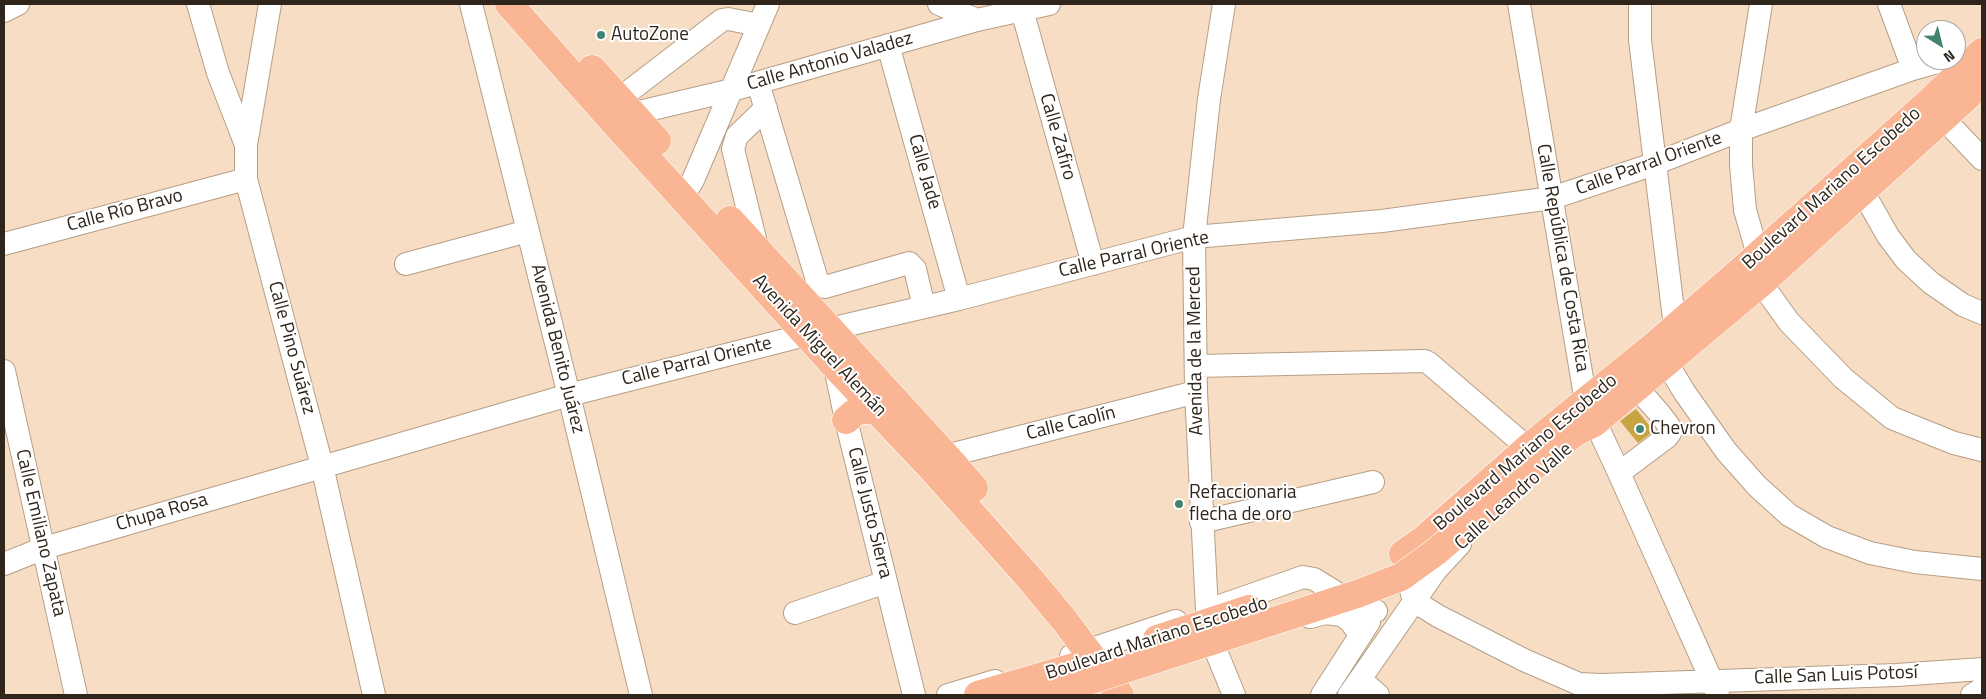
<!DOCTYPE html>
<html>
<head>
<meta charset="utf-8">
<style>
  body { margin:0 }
  #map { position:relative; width:1986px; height:699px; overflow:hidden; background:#f7ddc3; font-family:"Titillium Web",sans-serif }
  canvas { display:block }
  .frame { position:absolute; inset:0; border:5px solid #2f251b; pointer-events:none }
  .north { position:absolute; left:1916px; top:20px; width:50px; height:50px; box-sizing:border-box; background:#fff; border:1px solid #aca8a4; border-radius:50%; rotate:144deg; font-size:14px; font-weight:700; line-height:20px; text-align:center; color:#2f251b }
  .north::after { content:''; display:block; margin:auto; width:18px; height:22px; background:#428372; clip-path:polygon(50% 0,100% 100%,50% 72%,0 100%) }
</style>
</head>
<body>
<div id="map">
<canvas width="1986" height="699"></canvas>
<div class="frame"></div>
<div class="north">N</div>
</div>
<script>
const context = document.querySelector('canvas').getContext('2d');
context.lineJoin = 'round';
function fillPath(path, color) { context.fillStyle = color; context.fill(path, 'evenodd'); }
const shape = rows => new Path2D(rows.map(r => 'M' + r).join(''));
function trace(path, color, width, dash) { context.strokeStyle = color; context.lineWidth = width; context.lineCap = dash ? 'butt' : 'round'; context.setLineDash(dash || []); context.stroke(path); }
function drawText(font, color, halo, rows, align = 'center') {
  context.font = font + ' "Titillium Web",sans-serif'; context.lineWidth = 4; context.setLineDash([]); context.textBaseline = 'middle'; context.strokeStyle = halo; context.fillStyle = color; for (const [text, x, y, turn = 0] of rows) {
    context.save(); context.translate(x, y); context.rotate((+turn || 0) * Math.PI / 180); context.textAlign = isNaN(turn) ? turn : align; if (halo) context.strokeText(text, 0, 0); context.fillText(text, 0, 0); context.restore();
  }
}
fillPath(shape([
  [1636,409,1654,431,1638,443,1620,421]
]), '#c8a543');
const minor = shape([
  [198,4,218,73,246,145,246,179,322,466,374,695],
  [471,4,569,395,641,695],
  [939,4,977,20],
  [1224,4,1209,99,1194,237,1196,392,1207,611,1214,646,1234,695],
  [1519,4,1586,402,1619,473,1718,695],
  [1640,4,1640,40,1675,327],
  [1889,4,1913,69],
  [1022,10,1093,264],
  [4,11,18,4],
  [888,45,959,299],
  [758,83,817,280,821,285,825,287,909,263,915,269,924,307],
  [619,99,722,20,728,19,759,25],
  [618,117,732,90,977,20,1049,4],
  [1944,119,1982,159],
  [246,145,270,4],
  [1863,192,1888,236,1906,260,1931,283,1963,305,1982,313],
  [683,197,693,180,768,4],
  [4,244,246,179],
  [758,251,733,149,737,136,766,108],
  [1758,255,1745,210,1741,165,1741,130,1761,4],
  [406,264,528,231],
  [1761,283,1789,322,1843,378,1892,418,1954,443,1982,450],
  [834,362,846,420,914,695],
  [1666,362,1685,393,1726,451,1757,486,1789,515,1827,537,1870,553,1915,562,1982,569],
  [1196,366,1425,361,1430,364,1528,448],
  [4,371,76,695],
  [946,456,1196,392],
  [1619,473,1667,437,1670,433,1669,426,1660,414,1637,388],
  [1201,522,1373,482],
  [1415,559,1408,579,1414,601,1438,616,1524,660,1579,684,1601,685,1897,675,1982,669],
  [4,564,44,548,569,395,817,332,959,299,1194,237,1382,221,1552,198,1654,164,1741,130,1913,69,1945,60],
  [1220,606,1303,577,1314,579,1343,597,1376,611],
  [795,613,886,582],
  [1310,617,1325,613,1342,615,1351,622,1360,635],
  [1071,656,1176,621],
  [1360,679,1378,695],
  [948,695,995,681],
  [1322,695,1369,622],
  [1349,695,1436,570,1460,544],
  [1972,695,1982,689]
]);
const major = shape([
  [509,4,610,118,835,366,933,470,1031,580,1065,621,1120,695],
  [592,69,657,141],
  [730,220,946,456,974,488],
  [846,420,854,413,861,410,878,410],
  [1556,447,1577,431,1594,423,1761,283,1982,83],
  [1403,554,1423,540,1528,448,1649,350,1746,266,1928,103,1982,52]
]);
trace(minor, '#b69e85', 24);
trace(major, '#fff', 29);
trace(minor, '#fff', 22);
trace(major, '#fab694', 28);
const majorBridge = shape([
  [1157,639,1249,609],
  [978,695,1074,667],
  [1045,695,1357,594,1401,577,1437,551,1556,447]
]);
trace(majorBridge, '#fff', 29, []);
trace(majorBridge, '#fab694', 28);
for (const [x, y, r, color] of [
  [601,35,5,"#428372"],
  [1640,429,5,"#428372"],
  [1179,504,5,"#428372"]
]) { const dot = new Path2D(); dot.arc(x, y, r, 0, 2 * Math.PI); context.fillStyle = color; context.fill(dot); trace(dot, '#fff', 2); }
drawText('19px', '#2f251b', '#fff', [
  ["AutoZone",611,35],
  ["Chevron",1650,429],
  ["Refaccionaria",1189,493],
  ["flecha de oro",1189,515]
], 'left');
drawText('19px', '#2f251b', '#fff', [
  ["Calle Antonio Valadez",830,62,-16],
  ["Calle Zafiro",1057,137,74],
  ["Calle Parral Oriente",1649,164,-20],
  ["Calle Jade",924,172,74],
  ["Boulevard Mariano Escobedo",1832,189,-42],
  ["Calle Río Bravo",125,211,-15],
  ["Calle Parral Oriente",1134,255,-13],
  ["Calle República de Costa Rica",1562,258,80],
  ["Avenida Miguel Alemán",819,346,47],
  ["Calle Pino Suárez",291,348,75],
  ["Avenida Benito Juárez",557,349,76],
  ["Avenida de la Merced",1196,351,-91],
  ["Calle Parral Oriente",697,362,-14],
  ["Calle Caolín",1071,424,-14],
  ["Boulevard Mariano Escobedo",1526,453,-40],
  ["Calle Leandro Valle",1514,497,-42],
  ["Chupa Rosa",162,513,-16],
  ["Calle Justo Sierra",869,513,76],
  ["Calle Emiliano Zapata",40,533,77],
  ["Boulevard Mariano Escobedo",1157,639,-18],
  ["Calle San Luis Potosí",1836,676,-2]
]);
</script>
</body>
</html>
